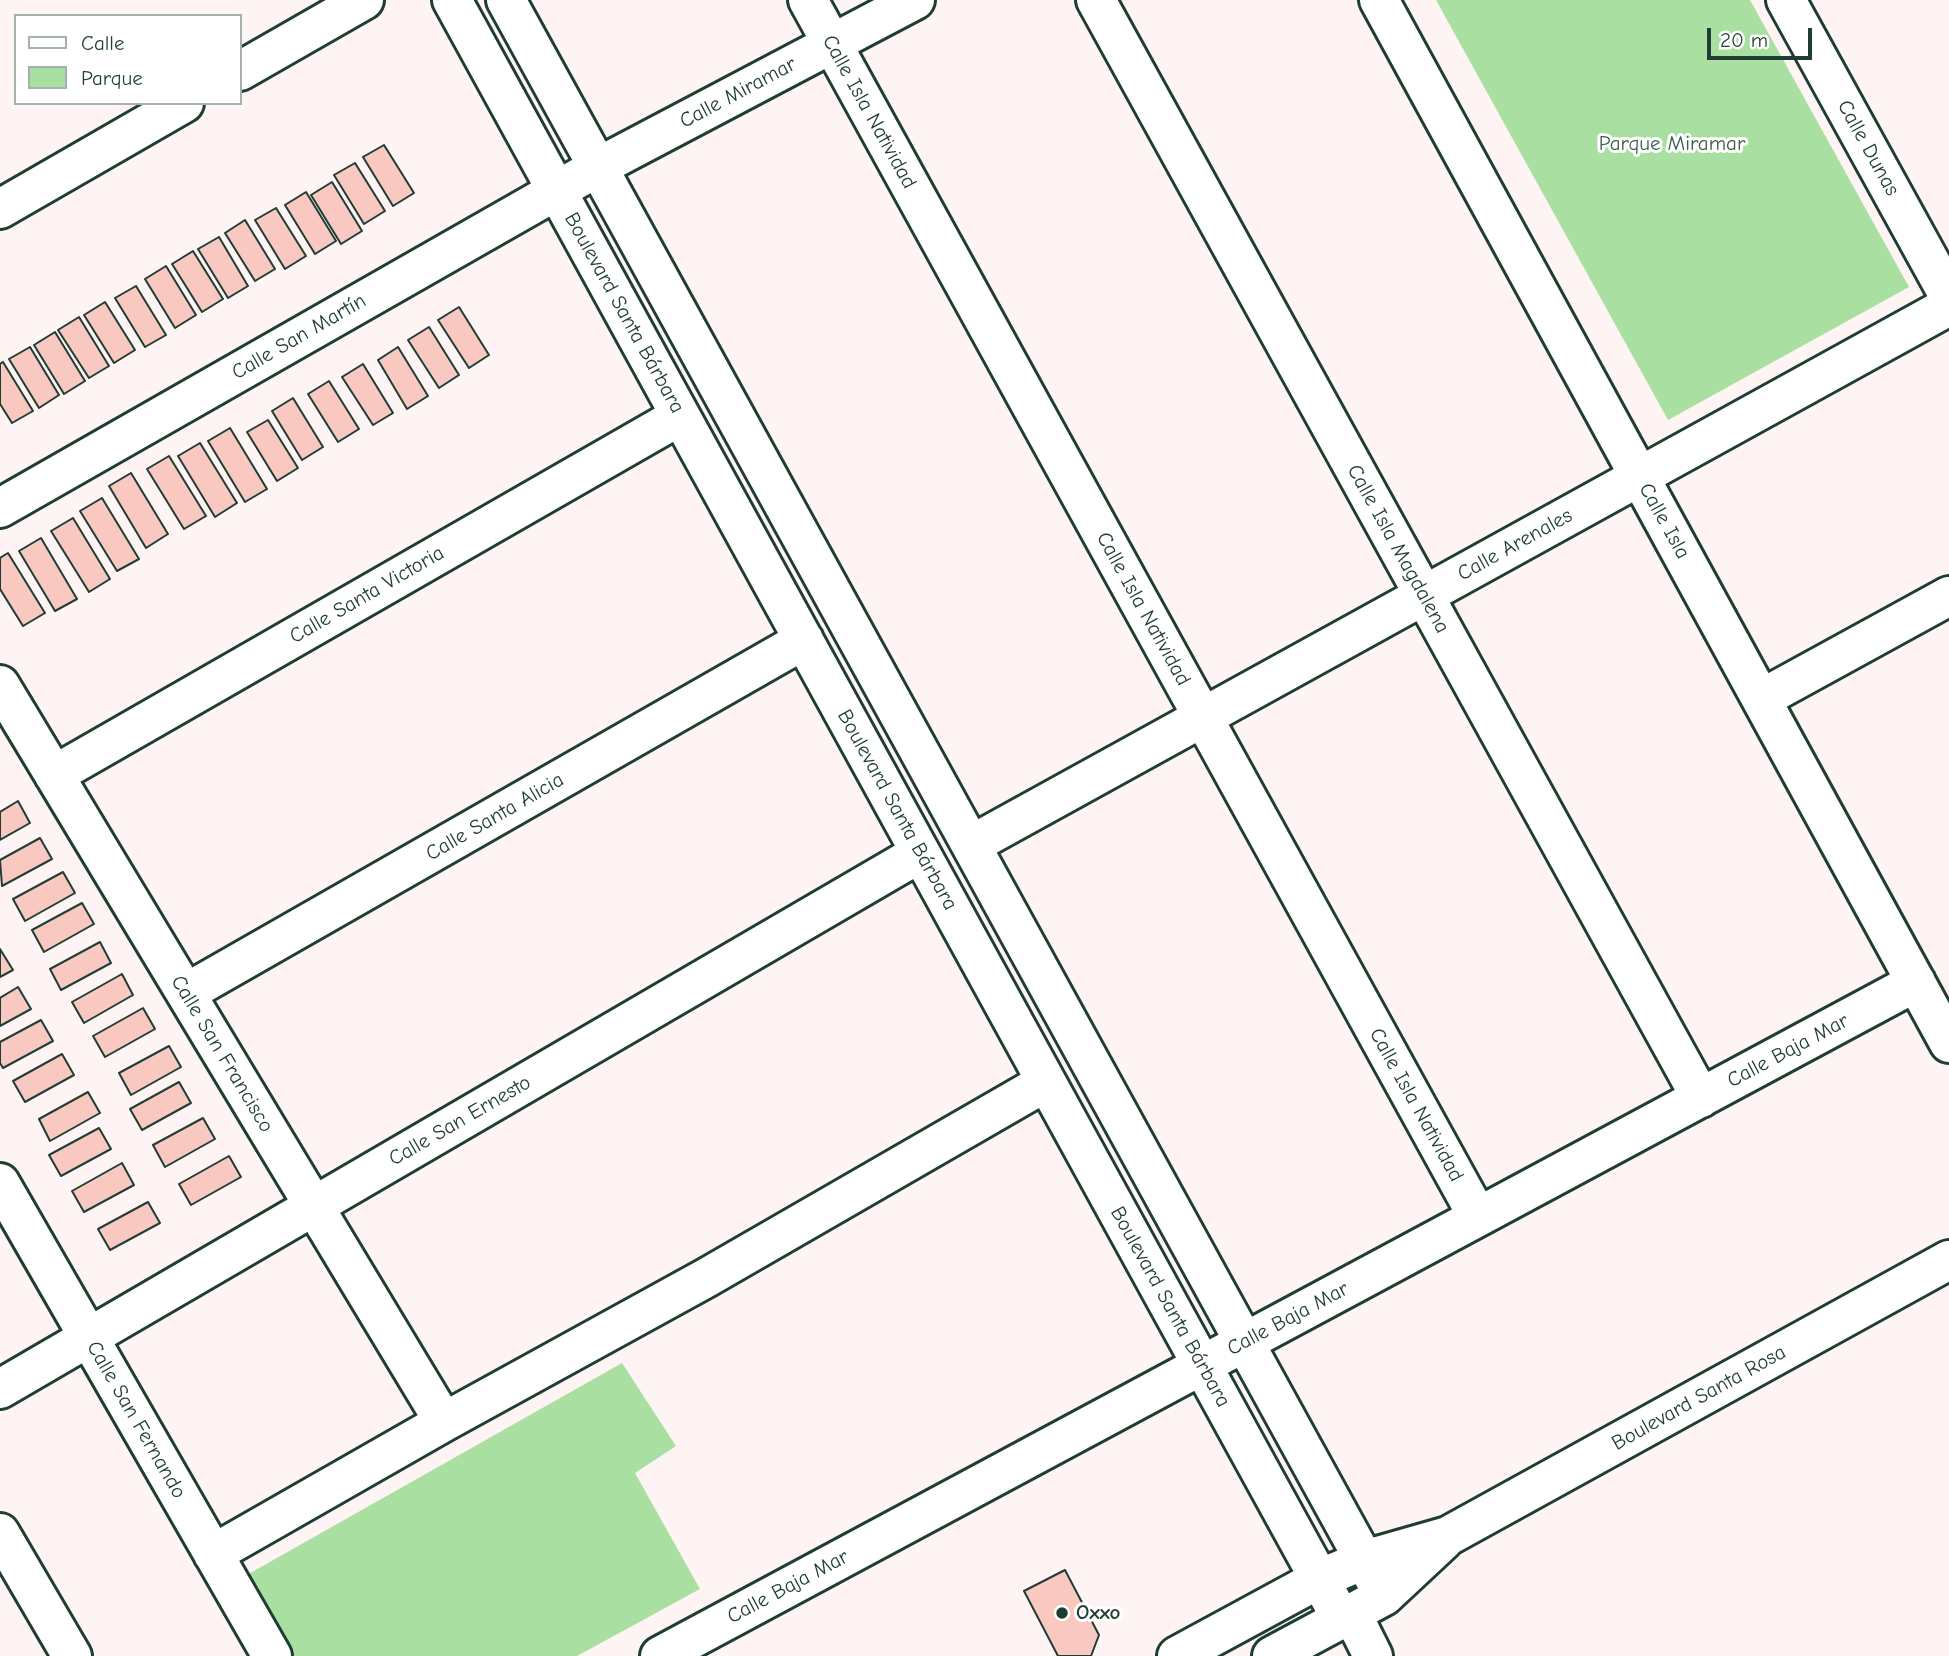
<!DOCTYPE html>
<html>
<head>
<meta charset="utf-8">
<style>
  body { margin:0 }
  #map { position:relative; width:1949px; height:1656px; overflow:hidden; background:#fef4f3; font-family:"Comic Neue",sans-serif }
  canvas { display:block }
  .legend { position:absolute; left:14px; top:14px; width:228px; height:91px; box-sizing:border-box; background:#fff; border:2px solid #a5b1ae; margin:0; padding:9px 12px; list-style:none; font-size:21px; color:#1f3d34 }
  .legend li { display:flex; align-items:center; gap:14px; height:35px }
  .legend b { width:35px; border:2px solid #a5b1ae }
  .scale { position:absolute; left:1707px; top:28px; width:105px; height:32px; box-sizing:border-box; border:4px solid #1f3d34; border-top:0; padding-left:9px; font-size:21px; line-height:24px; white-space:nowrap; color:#1f3d34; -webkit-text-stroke:5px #fff; paint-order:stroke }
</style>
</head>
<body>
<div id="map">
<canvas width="1949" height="1656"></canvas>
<ul class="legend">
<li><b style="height:9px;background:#fff"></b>Calle</li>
<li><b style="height:19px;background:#aadfa2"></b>Parque</li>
</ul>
<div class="scale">20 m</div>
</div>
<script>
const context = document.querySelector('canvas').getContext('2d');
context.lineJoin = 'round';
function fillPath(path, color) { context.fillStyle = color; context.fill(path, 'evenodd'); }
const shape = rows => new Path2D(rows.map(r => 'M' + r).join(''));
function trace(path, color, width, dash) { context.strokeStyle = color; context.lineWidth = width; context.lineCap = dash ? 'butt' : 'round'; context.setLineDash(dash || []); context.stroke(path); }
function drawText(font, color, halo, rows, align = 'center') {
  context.font = font + ' "Comic Neue",sans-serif'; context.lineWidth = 6; context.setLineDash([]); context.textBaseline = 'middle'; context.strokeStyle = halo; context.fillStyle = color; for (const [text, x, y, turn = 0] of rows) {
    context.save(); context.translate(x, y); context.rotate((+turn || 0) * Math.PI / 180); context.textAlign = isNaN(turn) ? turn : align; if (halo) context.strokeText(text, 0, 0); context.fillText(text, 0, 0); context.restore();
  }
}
fillPath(shape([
  [1436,0,1750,0,1909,287,1668,420],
  [622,1363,676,1446,635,1473,700,1589,577,1656,293,1656,245,1576]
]), '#aadfa2');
const building = shape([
  [384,145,414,193,393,206,363,157,384,145],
  [355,163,385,211,364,224,334,175,355,163],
  [332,182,362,231,341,244,311,195,332,182],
  [306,192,336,241,315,254,285,205,306,192],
  [276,208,306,256,285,269,255,220,276,208],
  [245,220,275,269,255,281,225,233,245,220],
  [219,237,248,286,228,298,198,249,219,237],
  [193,251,223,299,202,312,172,264,193,251],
  [166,266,196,315,175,328,145,279,166,266],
  [136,286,166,335,145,347,115,298,136,286],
  [105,302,135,350,114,363,84,315,105,302],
  [459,307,489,355,469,368,438,320,459,307],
  [79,317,109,366,89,378,58,330,79,317],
  [429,327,459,375,439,388,408,340,429,327],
  [55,332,85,381,64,394,34,345,55,332],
  [30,347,59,395,39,408,9,359,30,347],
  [398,347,428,396,407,409,378,360,398,347],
  [3,362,33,411,12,423,0,404,0,364,3,362],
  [363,364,393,413,373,425,342,377,363,364],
  [329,381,359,429,338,442,308,394,329,381],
  [293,398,323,447,302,460,272,411,293,398],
  [268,420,298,468,277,481,247,432,268,420],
  [230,428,267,489,245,502,208,441,230,428],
  [200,443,237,503,215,517,178,456,200,443],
  [169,456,206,516,184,529,147,469,169,456],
  [131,473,168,534,146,548,109,486,131,473],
  [102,498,139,559,117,571,80,511,102,498],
  [73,518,110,579,89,592,51,531,73,518],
  [41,538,77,599,55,611,19,551,41,538],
  [8,553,45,613,23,626,0,589,0,558,8,553],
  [18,801,30,823,0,840,0,812,18,801],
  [40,838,52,859,2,886,0,860,40,838],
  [63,872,75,893,25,921,13,899,63,872],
  [82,903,94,924,44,952,32,930,82,903],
  [100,942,111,963,61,990,50,969,100,942],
  [0,949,13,970,0,977,0,949],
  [122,974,133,995,84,1023,72,1002,122,974],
  [18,987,31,1009,0,1026,0,998,18,987],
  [143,1008,155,1029,105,1057,93,1036,143,1008],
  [41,1020,53,1041,3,1068,0,1063,0,1042,41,1020],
  [169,1046,181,1067,131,1095,119,1073,169,1046],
  [62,1054,74,1075,25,1102,13,1081,62,1054],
  [179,1082,191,1103,142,1130,130,1109,179,1082],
  [88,1092,100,1113,50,1141,39,1119,88,1092],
  [203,1118,215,1139,165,1167,153,1145,203,1118],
  [99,1128,111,1149,61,1176,49,1155,99,1128],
  [229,1156,241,1177,191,1205,179,1184,229,1156],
  [122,1163,134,1185,84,1212,72,1191,122,1163],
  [148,1202,160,1223,110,1250,98,1229,148,1202],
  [1065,1570,1099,1635,1091,1656,1058,1656,1024,1591,1065,1570]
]);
fillPath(building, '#f8c8c1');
trace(building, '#1f3d34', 2);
const minor = shape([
  [452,0,1342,1620],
  [506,0,1384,1596],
  [808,0,1478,1217],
  [1096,0,1701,1098],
  [1379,0,1949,1043],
  [1786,0,1949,296],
  [240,71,364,0],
  [0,209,184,103],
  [0,508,598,167,915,0],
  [0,685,444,1422],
  [1761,699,1949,596],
  [54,775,680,416],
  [971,845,1949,306],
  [186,993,804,640],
  [0,1183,272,1656],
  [0,1389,920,853],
  [0,1533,72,1656],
  [213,1554,444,1422,706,1278,1046,1082],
  [1352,1614,1373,1656],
  [660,1656,1916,982],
  [1177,1656,1319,1579,1364,1560,1448,1536,1949,1260],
  [1272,1656,1384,1596,1444,1540]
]);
trace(minor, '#1f3d34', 44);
trace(minor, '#fff', 38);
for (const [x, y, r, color] of [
  [1062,1613,7,"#1f3d34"]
]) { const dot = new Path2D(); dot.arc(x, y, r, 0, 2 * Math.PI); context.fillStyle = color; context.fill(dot); trace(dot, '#fff', 2.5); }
drawText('21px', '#1f3d34', '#fff', [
  ["Calle Miramar",738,93,-28],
  ["Calle Isla Natividad",869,112,61],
  ["Calle Dunas",1868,148,61],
  ["Boulevard Santa Bárbara",624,313,61],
  ["Calle San Martín",299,337,-30],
  ["Calle Isla",1664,521,61],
  ["Calle Arenales",1515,545,-29],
  ["Calle Isla Magdalena",1398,549,61],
  ["Calle Santa Victoria",367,595,-30],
  ["Calle Isla Natividad",1143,609,61],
  ["Boulevard Santa Bárbara",897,810,61],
  ["Calle Santa Alicia",495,817,-30],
  ["Calle Baja Mar",1788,1051,-28],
  ["Calle San Francisco",222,1054,59],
  ["Calle Isla Natividad",1416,1105,61],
  ["Calle San Ernesto",460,1121,-30],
  ["Boulevard Santa Bárbara",1170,1307,61],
  ["Calle Baja Mar",1288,1319,-28],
  ["Boulevard Santa Rosa",1699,1398,-29],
  ["Calle San Fernando",136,1420,60],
  ["Calle Baja Mar",788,1587,-28]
]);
drawText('21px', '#3b5d4a', '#fff', [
  ["Parque Miramar",1672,144]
]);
drawText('bold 21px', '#1f3d34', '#fff', [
  ["Oxxo",1076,1613]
], 'left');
</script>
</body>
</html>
